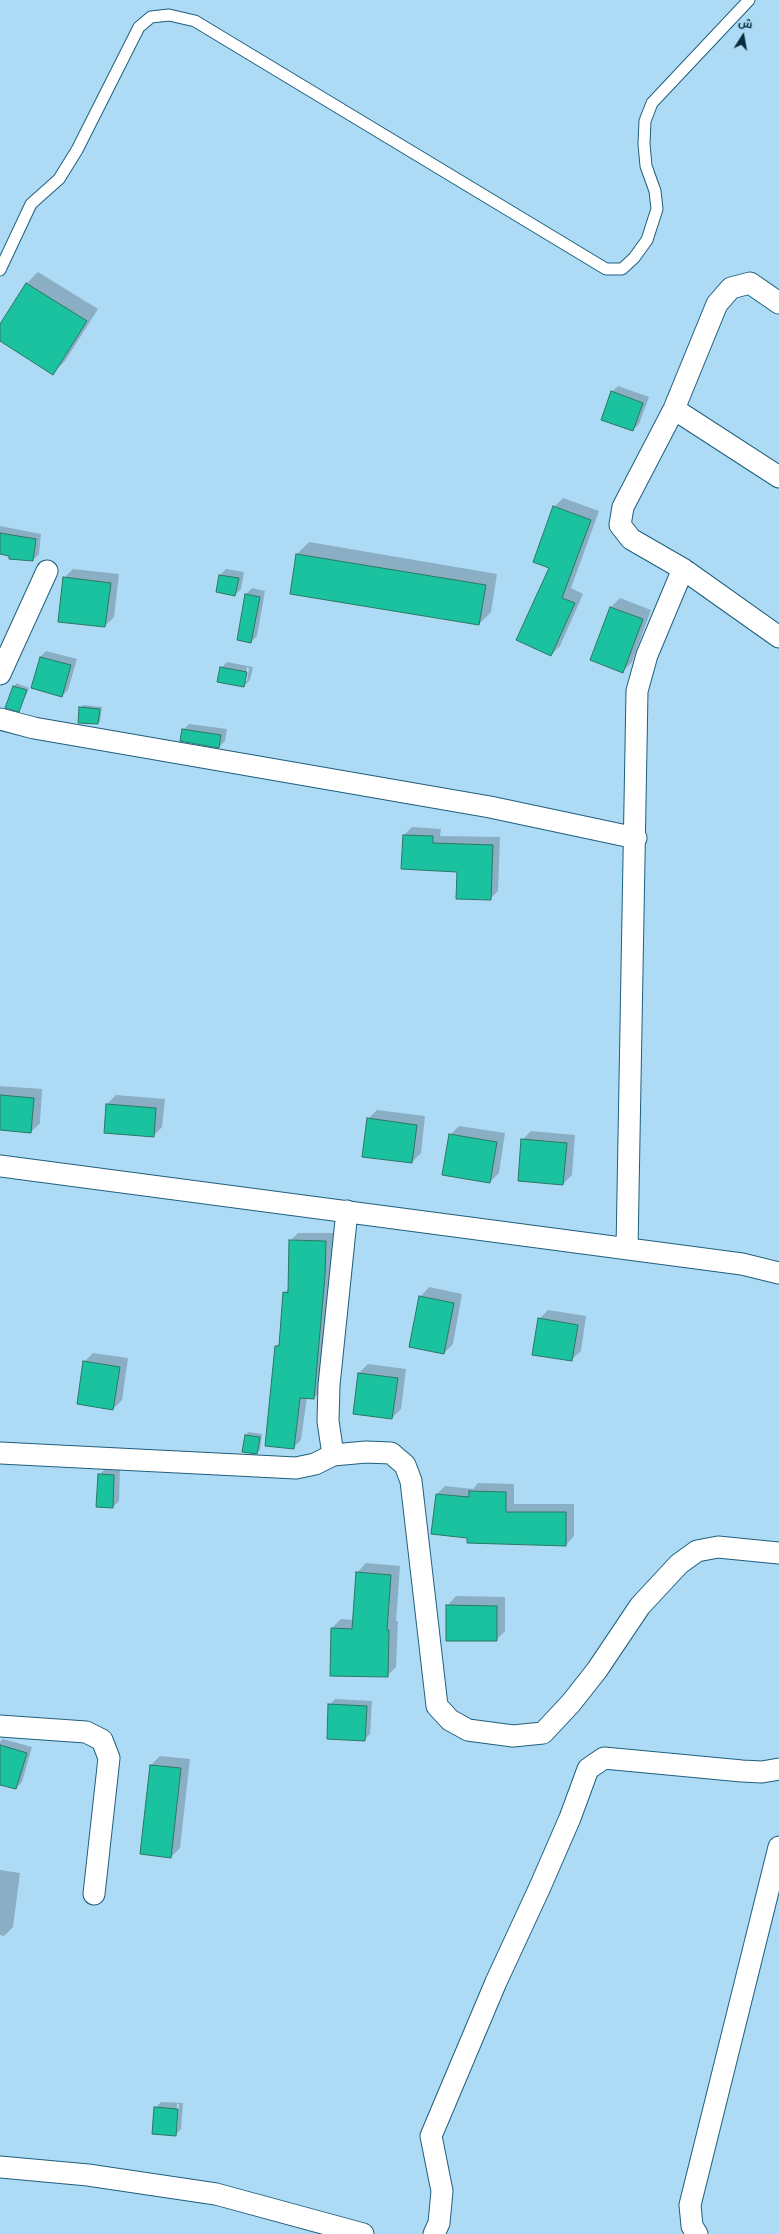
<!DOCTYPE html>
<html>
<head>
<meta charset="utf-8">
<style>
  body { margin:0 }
  #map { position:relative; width:779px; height:2234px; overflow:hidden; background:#addbf5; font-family:Karla,Cairo,sans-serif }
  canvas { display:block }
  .north { position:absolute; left:723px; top:16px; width:40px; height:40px; -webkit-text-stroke:3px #addbf5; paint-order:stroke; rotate:11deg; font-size:11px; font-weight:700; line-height:16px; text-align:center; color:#072b3c }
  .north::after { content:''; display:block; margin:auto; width:14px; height:18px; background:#072b3c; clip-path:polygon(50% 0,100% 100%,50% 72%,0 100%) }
</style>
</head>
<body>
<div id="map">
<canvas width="779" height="2234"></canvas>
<div class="north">ش</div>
</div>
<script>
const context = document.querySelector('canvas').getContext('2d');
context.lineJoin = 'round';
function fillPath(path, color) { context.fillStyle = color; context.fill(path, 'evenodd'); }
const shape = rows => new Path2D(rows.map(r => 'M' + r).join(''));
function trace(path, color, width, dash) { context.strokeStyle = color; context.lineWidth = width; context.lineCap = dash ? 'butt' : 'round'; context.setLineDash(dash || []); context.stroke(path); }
fillPath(shape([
  [38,272,98,309,65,361,53,373,0,340,0,325,27,283],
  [618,386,649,397,639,424,633,430,612,392],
  [563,498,599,511,571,588,583,594,560,646,551,655,550,567,554,507],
  [0,526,41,534,39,554,33,560,0,553],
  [309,542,497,574,491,612,479,624,297,554],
  [73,569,119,574,114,617,105,626,64,578],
  [226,569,244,572,241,589,235,595,217,592,220,575],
  [252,588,265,591,257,636,251,642,246,594],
  [620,598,651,610,632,662,623,671,591,659,611,607],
  [46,651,77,659,68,690,62,696,32,688,40,657],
  [227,662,253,667,250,680,244,686,221,668],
  [247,667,249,668,247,681,245,681],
  [16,683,29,688,19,711,6,707],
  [83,705,102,707,100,721,98,723,80,708],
  [189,724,227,729,225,741,219,747,183,730],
  [412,827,441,829,440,836,500,837,498,891,490,899,458,871,404,835],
  [0,1086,42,1089,40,1123,31,1132,0,1129],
  [116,1095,165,1099,162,1127,153,1136,107,1104],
  [377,1110,425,1116,421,1153,412,1162,368,1119],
  [459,1126,505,1133,499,1173,490,1182,450,1135],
  [531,1131,575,1135,572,1175,563,1184,522,1140],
  [298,1233,333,1233,332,1267,322,1390,314,1398,307,1397,301,1440,293,1448,276,1347,280,1342,284,1293,289,1288,290,1241],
  [429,1287,462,1294,453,1344,444,1353,420,1297],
  [548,1310,586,1316,581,1351,571,1360,539,1319],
  [93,1353,128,1358,122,1400,113,1409,84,1362],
  [368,1364,406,1369,401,1409,392,1418,354,1413,359,1373],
  [248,1432,262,1434,260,1450,257,1453,243,1451,246,1435],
  [105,1469,120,1469,119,1501,113,1507,99,1475],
  [478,1483,514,1484,514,1504,574,1504,574,1536,566,1545,468,1542,468,1537,432,1533,437,1494,445,1486,473,1489],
  [366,1563,400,1566,396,1621,398,1621,396,1667,387,1676,332,1628,341,1619,353,1620,357,1573],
  [456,1596,505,1597,505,1631,496,1640,447,1606],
  [335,1699,372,1701,370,1734,364,1740,329,1705],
  [3,1739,32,1747,22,1782,16,1788,0,1783,0,1742],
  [160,1756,190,1759,180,1848,171,1857,142,1853,151,1765],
  [0,1870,20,1873,13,1927,4,1936,0,1935],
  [161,2102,183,2103,181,2129,175,2135,155,2108],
  [177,2104,179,2104,177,2130,175,2130]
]), '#0003');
const building = shape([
  [26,283,87,321,53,375,0,341,0,324,26,283],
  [611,391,643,403,633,431,601,420,611,391],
  [553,506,591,520,562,598,575,603,551,656,516,640,549,568,533,562,553,506],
  [0,533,36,539,33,561,9,559,9,556,0,554,0,533],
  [296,554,486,585,479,625,290,594,296,554],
  [219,575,239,578,235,596,216,592,219,575],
  [63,577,111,583,105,627,58,622,63,577],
  [245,594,260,597,251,643,237,640,245,594],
  [610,607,643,619,623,673,590,660,610,607],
  [40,657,71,665,62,697,31,688,40,657],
  [220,667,247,672,244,687,217,682,220,667],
  [13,686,27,690,19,712,5,708,13,686],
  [79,707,100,709,98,724,78,723,79,707],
  [182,729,221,735,219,748,180,741,182,729],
  [403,835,433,836,433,843,493,845,491,900,456,899,457,872,401,869,403,835],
  [0,1095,34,1098,31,1133,0,1130,0,1095],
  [106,1104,156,1108,154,1137,104,1133,106,1104],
  [367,1118,417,1125,412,1163,362,1157,367,1118],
  [449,1134,497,1142,490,1183,442,1175,449,1134],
  [521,1139,567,1143,563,1185,518,1181,521,1139],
  [289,1240,326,1241,325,1276,314,1399,300,1398,294,1449,265,1446,275,1346,279,1346,283,1292,288,1293,289,1240],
  [419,1296,454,1303,444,1354,409,1347,419,1296],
  [538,1318,578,1325,572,1361,532,1355,538,1318],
  [83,1361,120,1367,113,1410,77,1404,83,1361],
  [358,1373,398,1378,392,1419,353,1414,358,1373],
  [245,1435,260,1437,257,1454,242,1452,245,1435],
  [98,1474,114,1475,113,1508,96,1507,98,1474],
  [469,1491,506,1492,506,1512,566,1512,566,1546,467,1543,467,1538,431,1534,436,1494,469,1497,469,1491],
  [356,1572,391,1575,387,1630,389,1630,388,1677,330,1676,331,1628,352,1629,356,1572],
  [446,1605,497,1606,497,1641,446,1641,446,1605],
  [328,1704,367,1706,365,1741,327,1739,328,1704],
  [0,1745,27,1753,16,1789,0,1785,0,1745],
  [150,1765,181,1768,171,1858,140,1854,150,1765],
  [154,2107,178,2109,176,2136,152,2134,154,2107]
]);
fillPath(building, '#1bc29f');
trace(building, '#2c7764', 1);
const service = shape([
  [0,270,31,204,59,179,77,150,139,27,151,17,169,15,195,21,606,269,622,269,634,258,647,240,657,209,655,191,646,166,644,144,645,121,652,103,749,0]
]);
const minor = shape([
  [779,303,750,283,731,288,717,304,674,409,623,507,620,525,631,539,683,569,779,637],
  [674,409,779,477],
  [0,674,47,571],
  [0,719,34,728,490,807,636,838],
  [0,1166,742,1264,779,1273],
  [347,1211,329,1385,328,1421,333,1455,366,1452,391,1453,405,1465,411,1481,437,1706,450,1720,468,1730,513,1736,543,1733,571,1703,597,1670,640,1606,679,1564,697,1551,718,1547,779,1553],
  [627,1249,637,691,647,655,683,569],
  [0,1453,296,1468,315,1464,333,1455],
  [0,1726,86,1732,102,1740,109,1758,94,1894],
  [0,2167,88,2175,216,2194,363,2234],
  [434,2234,439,2223,442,2191,431,2136,496,1982,540,1887,570,1818,588,1769,604,1758,742,1771,762,1772,779,1769],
  [697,2234,692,2226,690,2205,779,1847]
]);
trace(service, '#1f5f7d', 13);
trace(minor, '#1f5f7d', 23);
trace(service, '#fff', 11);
trace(minor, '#fff', 21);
</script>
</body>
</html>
